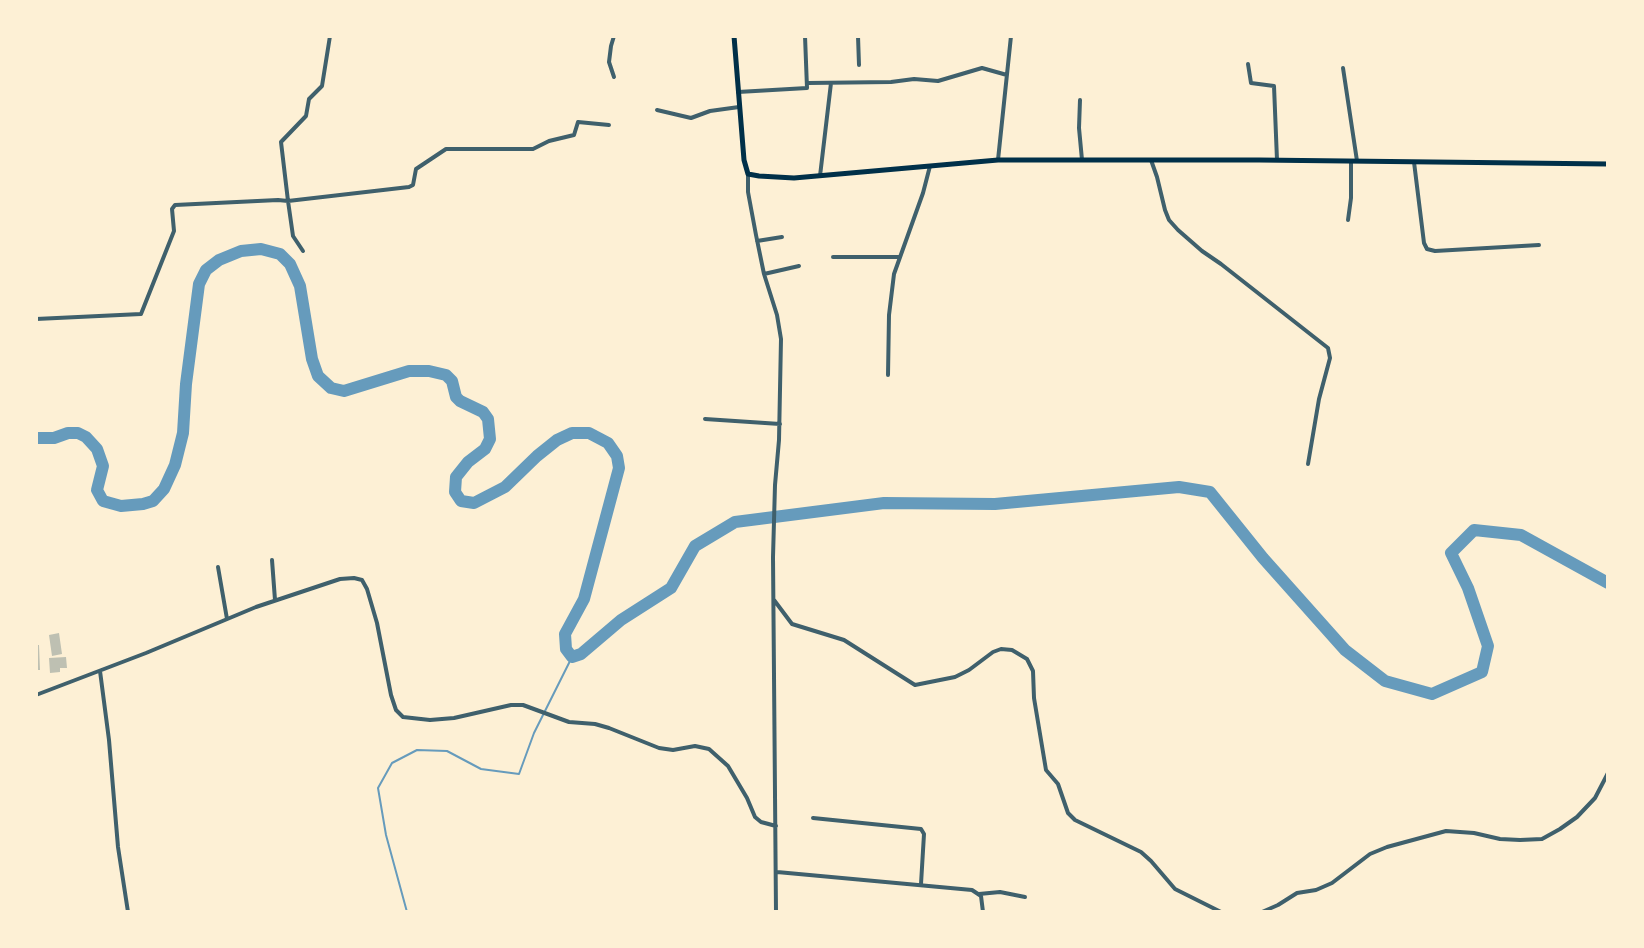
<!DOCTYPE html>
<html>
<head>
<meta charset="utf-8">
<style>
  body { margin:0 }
  #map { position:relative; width:1644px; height:948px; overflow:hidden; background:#fdf0d5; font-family:Commissioner,sans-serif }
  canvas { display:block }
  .frame { position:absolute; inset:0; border:38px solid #fdf0d5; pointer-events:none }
</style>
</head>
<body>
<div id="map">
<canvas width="1644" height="948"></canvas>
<div class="frame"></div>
</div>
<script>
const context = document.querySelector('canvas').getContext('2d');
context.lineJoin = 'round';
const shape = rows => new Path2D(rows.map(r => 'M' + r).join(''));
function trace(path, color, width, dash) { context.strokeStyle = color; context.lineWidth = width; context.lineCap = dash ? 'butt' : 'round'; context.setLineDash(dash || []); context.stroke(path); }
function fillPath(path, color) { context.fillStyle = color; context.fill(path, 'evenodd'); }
trace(shape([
  [407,912,386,835,378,788,392,763,417,750,447,751,481,769,519,774,534,733,572,657]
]), '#669bbc', 2);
trace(shape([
  [36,438,54,438,68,433,78,433,86,437,97,449,103,466,97,490,103,501,121,506,143,504,153,501,164,489,175,465,183,433,186,384,199,284,206,270,219,260,241,251,261,249,280,254,290,264,300,286,312,359,318,376,331,388,344,391,409,371,429,371,446,375,452,381,456,397,460,401,483,412,488,419,490,439,485,449,468,462,456,477,455,492,461,501,474,503,505,487,537,456,557,440,572,433,589,433,608,443,617,456,619,468,584,599,565,634,566,649,572,657,581,654,621,620,671,588,695,546,735,522,884,503,995,504,1179,487,1210,492,1263,558,1345,650,1385,681,1432,694,1482,672,1488,646,1468,588,1451,553,1474,530,1521,535,1608,583]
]), '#669bbc', 12);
fillPath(shape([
  [59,633,62,654,52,656,49,635],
  [36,645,39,645,40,670,36,670],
  [66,657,67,668,60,668,60,672,50,673,49,658]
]), '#bec0b2');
trace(shape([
  [858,36,859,65],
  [1248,64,1251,83,1274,86,1277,160],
  [1343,68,1357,161],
  [614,77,609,62,611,46,614,36],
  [808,83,891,82,914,79,938,81,982,68,1007,75],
  [738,92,807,88,805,36],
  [1080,100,1079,128,1082,160],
  [657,110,691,118,710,111,739,107],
  [998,160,1011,36],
  [1151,160,1157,177,1165,210,1169,220,1178,230,1202,251,1221,264,1328,348,1330,358,1319,399,1308,464],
  [1414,162,1424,243,1427,249,1435,251,1539,245],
  [748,174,748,192,756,235,764,274,777,315,781,339,779,440,775,485,773,557,776,912],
  [820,176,831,83],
  [1348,220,1351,198,1351,161],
  [757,241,782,237],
  [303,251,293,236,288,201,409,187,413,185,416,169,446,149,533,149,549,141,574,135,578,122,609,125],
  [833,257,900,257],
  [764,274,799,266],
  [36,319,141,314,174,231,172,209,175,205,278,200,288,201,281,142,306,116,309,99,322,86,330,36],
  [888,375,889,315,894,274,923,193,930,166],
  [705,419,780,424],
  [272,560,275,600],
  [218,567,227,619],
  [774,600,792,624,844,640,915,685,955,677,969,670,993,652,1001,649,1012,650,1027,659,1033,671,1034,698,1046,770,1058,784,1068,813,1075,820,1141,852,1151,861,1175,889,1221,912],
  [100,671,109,740,118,847,128,912],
  [36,695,146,653,256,607,340,579,354,578,362,580,367,589,377,623,391,695,396,710,403,717,430,720,454,718,511,705,523,705,569,722,595,724,609,728,659,748,673,750,695,746,709,749,728,766,747,798,755,817,761,822,776,826],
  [813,818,921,829,924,834,921,884],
  [777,872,972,890,981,896,983,912],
  [979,894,1000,892,1025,897],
  [1262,912,1278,905,1297,893,1316,890,1332,883,1370,854,1387,847,1446,831,1474,833,1500,839,1520,840,1542,839,1560,829,1577,817,1595,798,1608,773]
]), '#3f606c', 4);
trace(shape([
  [734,36,744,160,748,174,759,176,794,178,998,160,1259,160,1608,164]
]), '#003049', 5);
</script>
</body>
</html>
